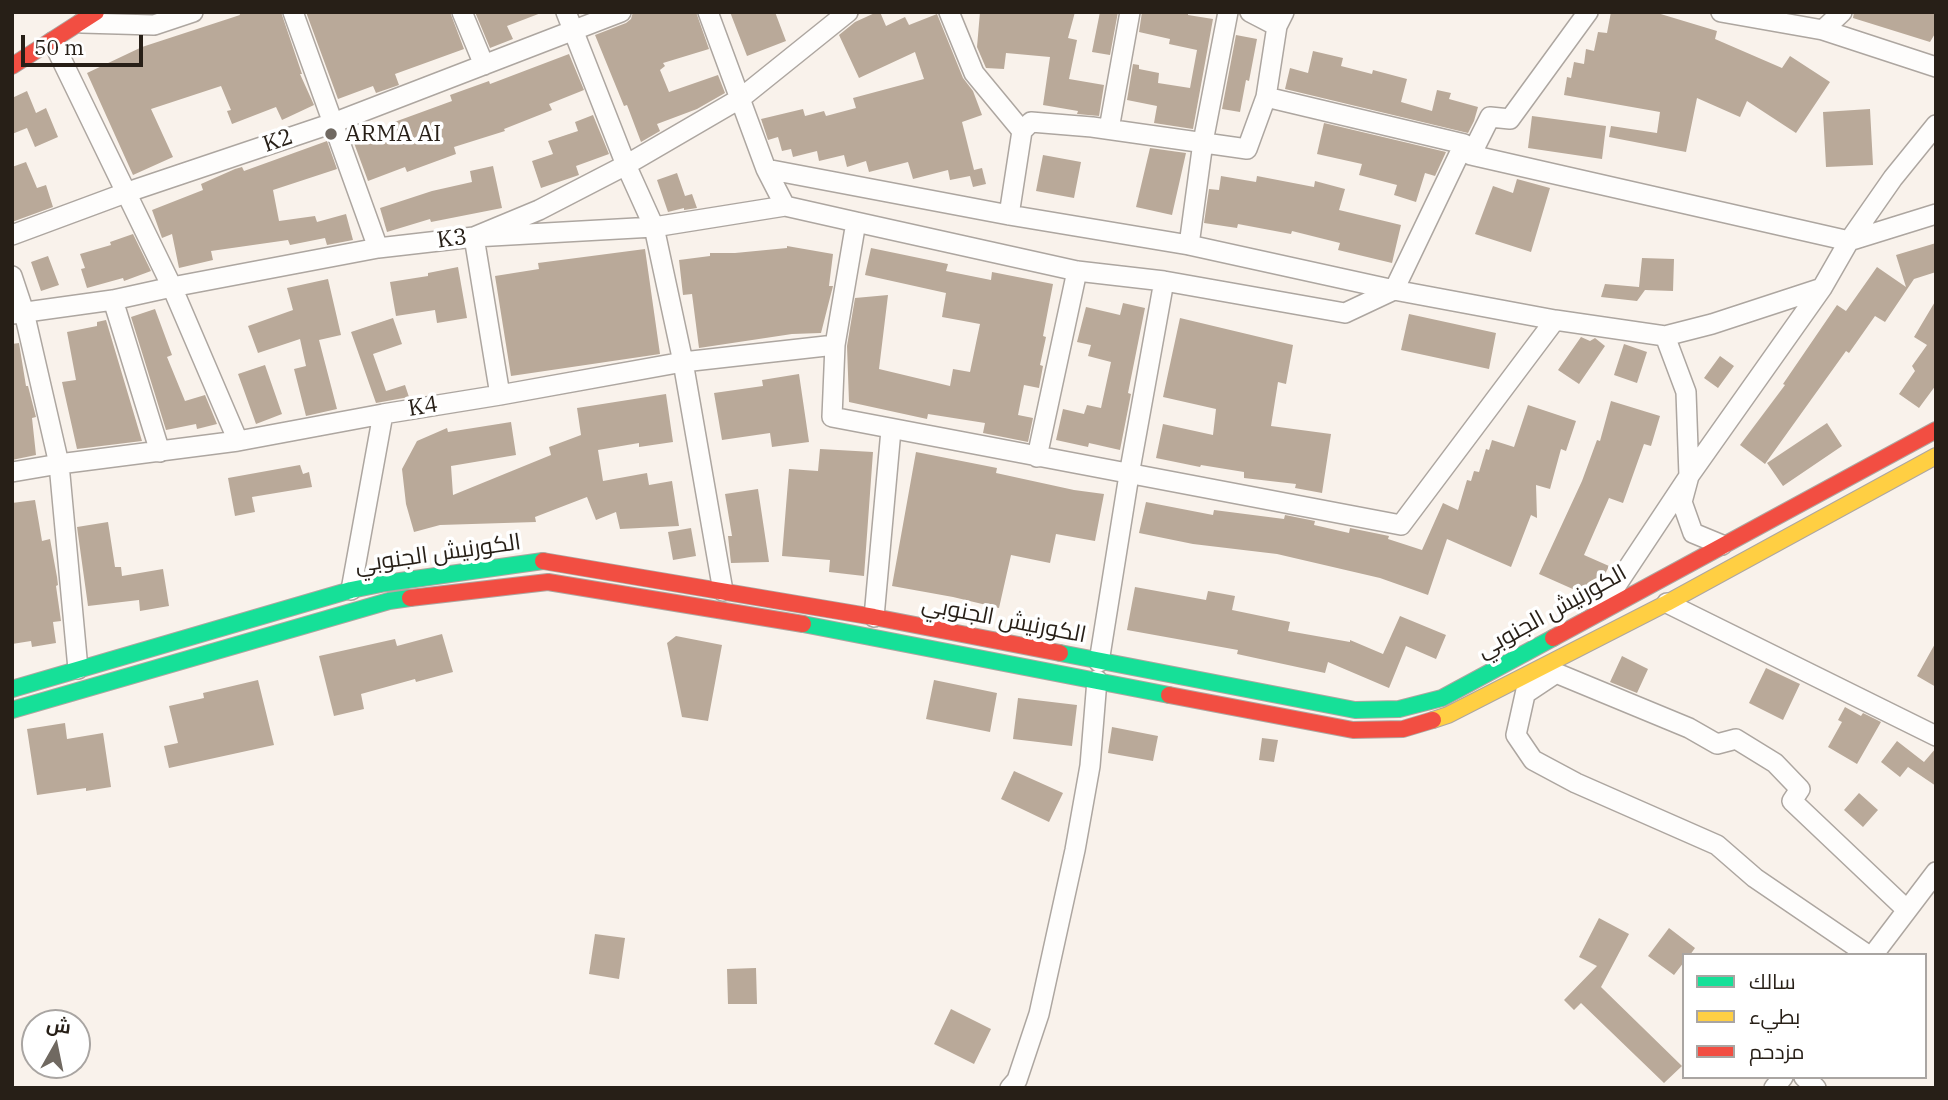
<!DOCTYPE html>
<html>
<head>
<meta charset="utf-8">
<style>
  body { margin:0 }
  #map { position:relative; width:1948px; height:1100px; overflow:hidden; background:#f9f2eb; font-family:"IBM Plex Serif",Cairo,serif }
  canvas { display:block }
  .frame { position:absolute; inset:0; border:14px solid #271f17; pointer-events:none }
  .legend { position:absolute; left:1682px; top:953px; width:245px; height:126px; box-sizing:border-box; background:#fff; border:2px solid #a9a5a2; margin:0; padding:9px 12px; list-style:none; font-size:21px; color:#271f17 }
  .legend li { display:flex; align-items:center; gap:14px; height:35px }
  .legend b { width:35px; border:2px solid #a9a5a2 }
  .north { position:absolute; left:21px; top:1009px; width:70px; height:70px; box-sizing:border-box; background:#fff; border:2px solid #a9a5a2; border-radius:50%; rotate:9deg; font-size:19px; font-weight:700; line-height:28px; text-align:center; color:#271f17 }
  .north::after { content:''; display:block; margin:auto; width:24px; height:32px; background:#706961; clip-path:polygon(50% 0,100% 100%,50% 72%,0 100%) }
  .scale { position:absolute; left:21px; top:35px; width:122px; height:32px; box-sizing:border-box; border:4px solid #271f17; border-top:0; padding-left:9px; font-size:21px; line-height:24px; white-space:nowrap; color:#271f17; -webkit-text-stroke:5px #fff; paint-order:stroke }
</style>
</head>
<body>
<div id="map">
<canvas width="1948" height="1100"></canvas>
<div class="frame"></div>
<ul class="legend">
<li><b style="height:9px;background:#16e098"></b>سالك</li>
<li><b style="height:9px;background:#ffcf43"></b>بطيء</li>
<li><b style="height:9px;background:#f24e42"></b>مزدحم</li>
</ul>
<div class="north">ش</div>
<div class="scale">50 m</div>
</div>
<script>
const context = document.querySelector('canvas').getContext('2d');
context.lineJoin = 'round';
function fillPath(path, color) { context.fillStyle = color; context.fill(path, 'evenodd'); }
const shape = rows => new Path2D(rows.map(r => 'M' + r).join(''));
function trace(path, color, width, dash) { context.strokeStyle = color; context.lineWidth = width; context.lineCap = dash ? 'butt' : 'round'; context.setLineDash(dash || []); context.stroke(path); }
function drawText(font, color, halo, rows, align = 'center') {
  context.font = font + ' "IBM Plex Serif",Cairo,serif'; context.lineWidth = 7; context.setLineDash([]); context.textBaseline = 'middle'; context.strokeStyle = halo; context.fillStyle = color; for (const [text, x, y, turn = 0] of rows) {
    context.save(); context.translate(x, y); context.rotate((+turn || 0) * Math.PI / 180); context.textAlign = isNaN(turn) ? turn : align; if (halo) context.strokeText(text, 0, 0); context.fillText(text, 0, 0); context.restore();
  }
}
fillPath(shape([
  [239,12,281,12,302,74,300,74,314,105,282,120,276,107,232,124,227,111,231,110,221,86,151,109,173,157,133,175,87,73,142,47,240,15],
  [306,12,450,12,464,49,395,74,399,85,376,93,373,86,338,99],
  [475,12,540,12,541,13,507,26,513,39,490,48],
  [633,12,696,12,709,49,663,63,665,66,660,70,669,92,718,75,725,93,697,109,657,124,660,131,641,142,627,105,624,106,595,35,626,23,631,19],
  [730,12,775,12,786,41,747,56],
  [877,12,880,12,886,26,905,17,909,25,937,14,963,78,973,91,982,115,962,122,974,170,982,168,986,184,973,187,970,176,950,180,948,170,913,179,908,162,869,172,866,161,847,167,844,155,819,161,817,151,793,157,791,149,782,151,778,137,768,140,761,119,803,109,805,116,824,111,826,116,856,108,853,98,924,79,915,52,859,78,839,35,855,22],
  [980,12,1075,12,1068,38,1077,40,1069,79,1104,85,1099,116,1077,114,1078,111,1043,105,1050,57,1006,53,1004,69,986,68,977,47],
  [1100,12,1118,12,1110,55,1092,52],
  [1142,12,1188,12,1188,15,1213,19,1193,129,1154,123,1157,106,1127,100,1133,64,1139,65,1139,69,1159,73,1158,83,1190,88,1197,50,1169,44,1170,39,1139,32],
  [1611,12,1654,12,1717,31,1715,39,1782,68,1790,56,1830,82,1796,133,1747,101,1740,117,1697,98,1686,152,1609,137,1611,126,1657,133,1660,112,1564,95,1567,77,1571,78,1574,62,1584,64,1586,49,1594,51,1598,32,1607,33],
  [1854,12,1936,12,1936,32,1930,42,1853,18],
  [1236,35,1257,39,1249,81,1246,80,1240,112,1222,109],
  [1313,51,1343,58,1341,66,1372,74,1373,70,1407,79,1401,102,1432,111,1437,90,1451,93,1449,99,1478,107,1474,121,1468,133,1285,89,1290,68,1308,73],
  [569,54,584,90,549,104,552,110,504,129,505,131,454,147,456,154,407,172,405,167,368,181,354,143,390,128,389,124,452,101,450,95,489,81,490,84],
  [27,91,36,113,46,108,58,137,35,147,27,128,12,134,12,98],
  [1870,109,1873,165,1826,167,1823,112],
  [593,115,609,154,576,166,579,175,541,188,532,161,553,154,548,141,578,131,575,122],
  [1532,116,1606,126,1602,159,1528,148],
  [1324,123,1446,152,1435,176,1425,173,1416,202,1394,195,1397,185,1359,175,1362,164,1317,154],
  [327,141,337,169,273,190,279,221,315,216,317,222,346,214,353,240,327,245,325,238,290,245,288,240,211,251,213,260,179,268,172,234,162,238,152,210,203,190,201,184,235,169,242,167,244,171],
  [1150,148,1186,153,1172,215,1136,207],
  [1043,155,1081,162,1074,198,1036,191],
  [26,162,37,188,46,185,53,207,12,222,12,167],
  [493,166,502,208,431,222,430,219,387,232,380,208,432,191,472,182,470,171],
  [677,173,685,196,692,194,697,208,684,210,684,208,668,212,657,180],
  [1221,176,1256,182,1257,176,1314,187,1315,181,1345,189,1339,210,1401,225,1392,263,1338,250,1340,243,1292,231,1291,234,1238,224,1237,228,1204,223,1209,189,1219,190],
  [1517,179,1550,188,1531,252,1475,234,1493,186,1513,193],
  [133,234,151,271,124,281,123,278,87,288,81,269,85,268,80,254,111,245,110,242],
  [1936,243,1936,272,1914,279,1885,322,1875,316,1849,353,1846,351,1765,464,1740,445,1785,385,1783,384,1837,305,1846,311,1877,267,1906,287,1896,255],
  [787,246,833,254,829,286,833,286,821,333,792,334,699,348,692,294,683,295,679,260,710,256,710,253,735,253,787,248],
  [871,248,948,264,946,271,991,280,992,272,1053,284,1043,336,1046,337,1040,365,1043,366,1039,388,1024,385,1018,415,1033,418,1028,442,983,433,985,423,928,414,927,419,849,402,847,346,855,298,888,295,879,369,950,386,953,369,970,372,980,324,942,317,946,293,865,275],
  [645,249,660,354,511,376,495,276,539,269,538,263],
  [48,256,59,285,41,291,31,262],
  [1642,258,1674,259,1673,291,1645,290,1637,301,1601,297,1605,284,1639,287],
  [458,267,467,318,437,323,435,310,396,316,390,282,428,276,428,273],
  [328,279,341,335,319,340,337,409,306,416,294,369,306,366,300,339,258,353,248,326,293,310,287,288],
  [1936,300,1936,385,1919,408,1899,394,1915,371,1912,366,1927,345,1914,337],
  [1123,303,1145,308,1128,393,1131,394,1120,450,1089,443,1088,447,1056,440,1063,409,1084,414,1087,405,1101,408,1111,362,1088,356,1091,345,1077,342,1086,307,1120,315],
  [155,309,172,355,167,357,185,401,205,395,217,424,197,429,196,424,166,430,131,317],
  [1409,314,1496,333,1489,369,1401,350],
  [393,318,402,344,373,354,386,391,405,385,409,397,376,403,351,332],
  [1180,318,1293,345,1286,384,1278,382,1271,426,1331,434,1322,493,1295,488,1296,484,1244,478,1244,472,1201,465,1200,467,1156,458,1163,424,1213,435,1216,409,1163,397],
  [106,320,142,441,77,449,62,382,76,380,67,332,97,326,97,322],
  [1581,337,1590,341,1595,338,1605,346,1579,384,1558,370],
  [19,343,26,386,28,386,36,417,32,418,36,455,12,460,12,344],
  [1624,344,1647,352,1637,383,1614,375],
  [1720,356,1734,366,1718,388,1704,378],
  [265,365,282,414,256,424,238,374],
  [799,374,809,442,772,447,770,433,722,440,714,393,763,386,762,380],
  [666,394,673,442,639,447,639,443,598,450,603,481,647,473,649,485,672,481,679,526,620,529,616,512,596,520,587,497,535,517,536,522,440,525,414,532,406,504,402,469,417,441,447,428,448,432,511,422,516,455,451,466,453,495,551,455,549,447,581,435,577,408],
  [1611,401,1660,416,1651,446,1644,444,1623,503,1609,498,1584,555,1609,566,1593,598,1539,574,1582,481,1597,440,1600,441],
  [1528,405,1576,421,1566,451,1561,449,1550,489,1536,485,1537,518,1531,515,1511,567,1447,539,1428,595,1380,578,1277,554,1193,544,1139,533,1146,502,1213,515,1214,510,1284,519,1285,515,1315,521,1314,525,1349,533,1350,528,1389,536,1388,539,1422,550,1443,503,1458,510,1467,480,1471,481,1474,471,1479,472,1486,449,1489,450,1492,440,1514,447],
  [1827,423,1842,446,1783,486,1767,463],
  [820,449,873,452,864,576,829,572,830,560,782,556,789,469,818,471],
  [916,452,997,468,996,473,1074,490,1104,494,1095,541,1056,534,1050,563,1011,555,999,608,953,597,892,586],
  [300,465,303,474,309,472,312,487,252,497,255,512,235,516,228,478],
  [758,489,769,562,731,563,728,536,732,536,725,494],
  [35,500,42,541,50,539,57,577,58,585,56,586,61,621,53,622,56,643,32,647,31,641,12,644,12,503],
  [108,522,115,567,121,567,122,576,163,569,169,606,140,611,139,600,88,606,77,527],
  [691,528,696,556,673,560,668,532],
  [1135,587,1206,600,1208,591,1235,596,1232,610,1290,622,1288,631,1350,642,1350,640,1383,654,1400,616,1446,635,1436,659,1406,646,1389,688,1328,662,1325,673,1237,654,1238,650,1127,630],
  [442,634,453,672,416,682,415,679,361,694,364,709,334,716,319,656,395,639,397,646],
  [676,636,722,645,708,721,682,717,667,643],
  [1936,642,1936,687,1917,676],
  [1622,656,1648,669,1637,693,1610,682],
  [1766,668,1800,684,1783,720,1749,703],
  [258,680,274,745,169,768,164,746,178,743,169,706,204,698,203,693],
  [934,680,997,693,990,732,926,719],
  [1018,698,1077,705,1072,746,1013,739],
  [1845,707,1861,716,1863,713,1881,722,1857,764,1828,747,1842,722,1838,720],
  [65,723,67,739,103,733,111,787,86,791,86,788,37,795,27,729],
  [1112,727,1158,736,1153,761,1108,753],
  [1262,738,1278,740,1274,762,1259,760],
  [1897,741,1924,762,1936,748,1936,786,1908,767,1900,777,1881,762],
  [1014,771,1063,793,1049,822,1001,799],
  [1859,793,1878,810,1863,827,1844,810],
  [1599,918,1629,934,1601,987,1682,1066,1664,1083,1581,1003,1574,1010,1564,1000,1597,966,1579,957],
  [1669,928,1695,948,1690,955,1684,955,1684,962,1674,975,1648,956],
  [595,934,625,938,619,979,589,974],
  [756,968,757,1004,728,1004,727,969],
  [951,1009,991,1029,974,1064,934,1044]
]), '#b9a999');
const street = shape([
  [293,12,378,248],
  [462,12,484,65],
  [566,12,626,165,654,227,683,362,723,591],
  [708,12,766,169,785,206,856,222,835,345,832,417,1401,525,1555,320],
  [949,12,974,73,1022,131],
  [1250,12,1277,26],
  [1721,12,1823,30,1936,67],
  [82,23,154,25,193,12],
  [1823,30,1842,12],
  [53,42,172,287,238,441],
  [1266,97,1464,144,1471,155,1849,241,1936,214],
  [1109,129,1130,12],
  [1471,155,1490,117,1510,119,1588,12],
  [766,169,1009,215,1189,245,1394,290,1555,320,1665,336,1712,324,1822,288],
  [1009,215,1022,131,1031,122,1092,127,1247,149,1266,97,1277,26,1284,12],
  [856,222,1077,271,1164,281,1345,313,1394,290,1464,144],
  [12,235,128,192,333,123,621,12],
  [1189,245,1203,142,1228,12],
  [12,276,24,312,59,464,78,669],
  [113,300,160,452],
  [12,314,113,300,172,287,378,248,474,237,539,210,626,165,741,98,848,12],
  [1665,336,1686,392,1689,476,1682,502,1693,533,1722,545],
  [500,395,474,237,654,227,785,206],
  [1037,457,1077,271],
  [12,472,59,464,238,441,383,414,500,395,683,362,835,345],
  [351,590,383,414],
  [1667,603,1936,736],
  [1600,610,1689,476,1822,288,1849,241,1893,178,1936,125],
  [874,617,891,430],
  [1099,662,1129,475,1164,281],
  [1528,681,1516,735,1533,760,1576,783,1717,845,1755,878,1868,955],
  [1526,693,1556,673,1689,728,1717,744,1736,739,1775,763,1800,789,1792,801,1907,910],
  [1873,955,1936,872],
  [1804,1077,1816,1088],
  [1010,1088,1017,1080,1039,1014,1075,850,1090,766,1097,680],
  [1774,1088,1783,1077]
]);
const fast = shape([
  [803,624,1169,695],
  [1060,653,1355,710,1399,709,1442,698,1553,638],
  [12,689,351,590,386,583,543,561],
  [12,710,389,601,410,598]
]);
const slow = shape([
  [1433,720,1448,715,1667,603,1936,456]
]);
const jam = shape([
  [12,66,96,12],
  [543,561,874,617,1060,653],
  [410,598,548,582,803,624],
  [1553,638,1936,430],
  [1169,695,1353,730,1403,729,1433,720]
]);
trace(street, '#ada6a0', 22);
trace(fast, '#ada6a0', 18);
trace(slow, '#ada6a0', 18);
trace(jam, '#ada6a0', 18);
trace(street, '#fefdfc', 19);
trace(fast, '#16e098', 16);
trace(slow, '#ffcf43', 16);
trace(jam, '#f24e42', 16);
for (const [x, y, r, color] of [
  [331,134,7,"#706961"]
]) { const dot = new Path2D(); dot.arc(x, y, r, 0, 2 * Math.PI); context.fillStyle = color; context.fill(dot); trace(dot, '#fff', 2.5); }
drawText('23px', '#271f17', '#fff', [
  ["ARMA AI",345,134]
], 'left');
drawText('23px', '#271f17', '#fff', [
  ["K2",278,141,-19],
  ["K3",452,239,-8],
  ["K4",423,407,-9],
  ["الكورنيش الجنوبي",438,554,-8],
  ["الكورنيش الجنوبي",1552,612,-29],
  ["الكورنيش الجنوبي",1004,620,11]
]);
</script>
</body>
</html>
